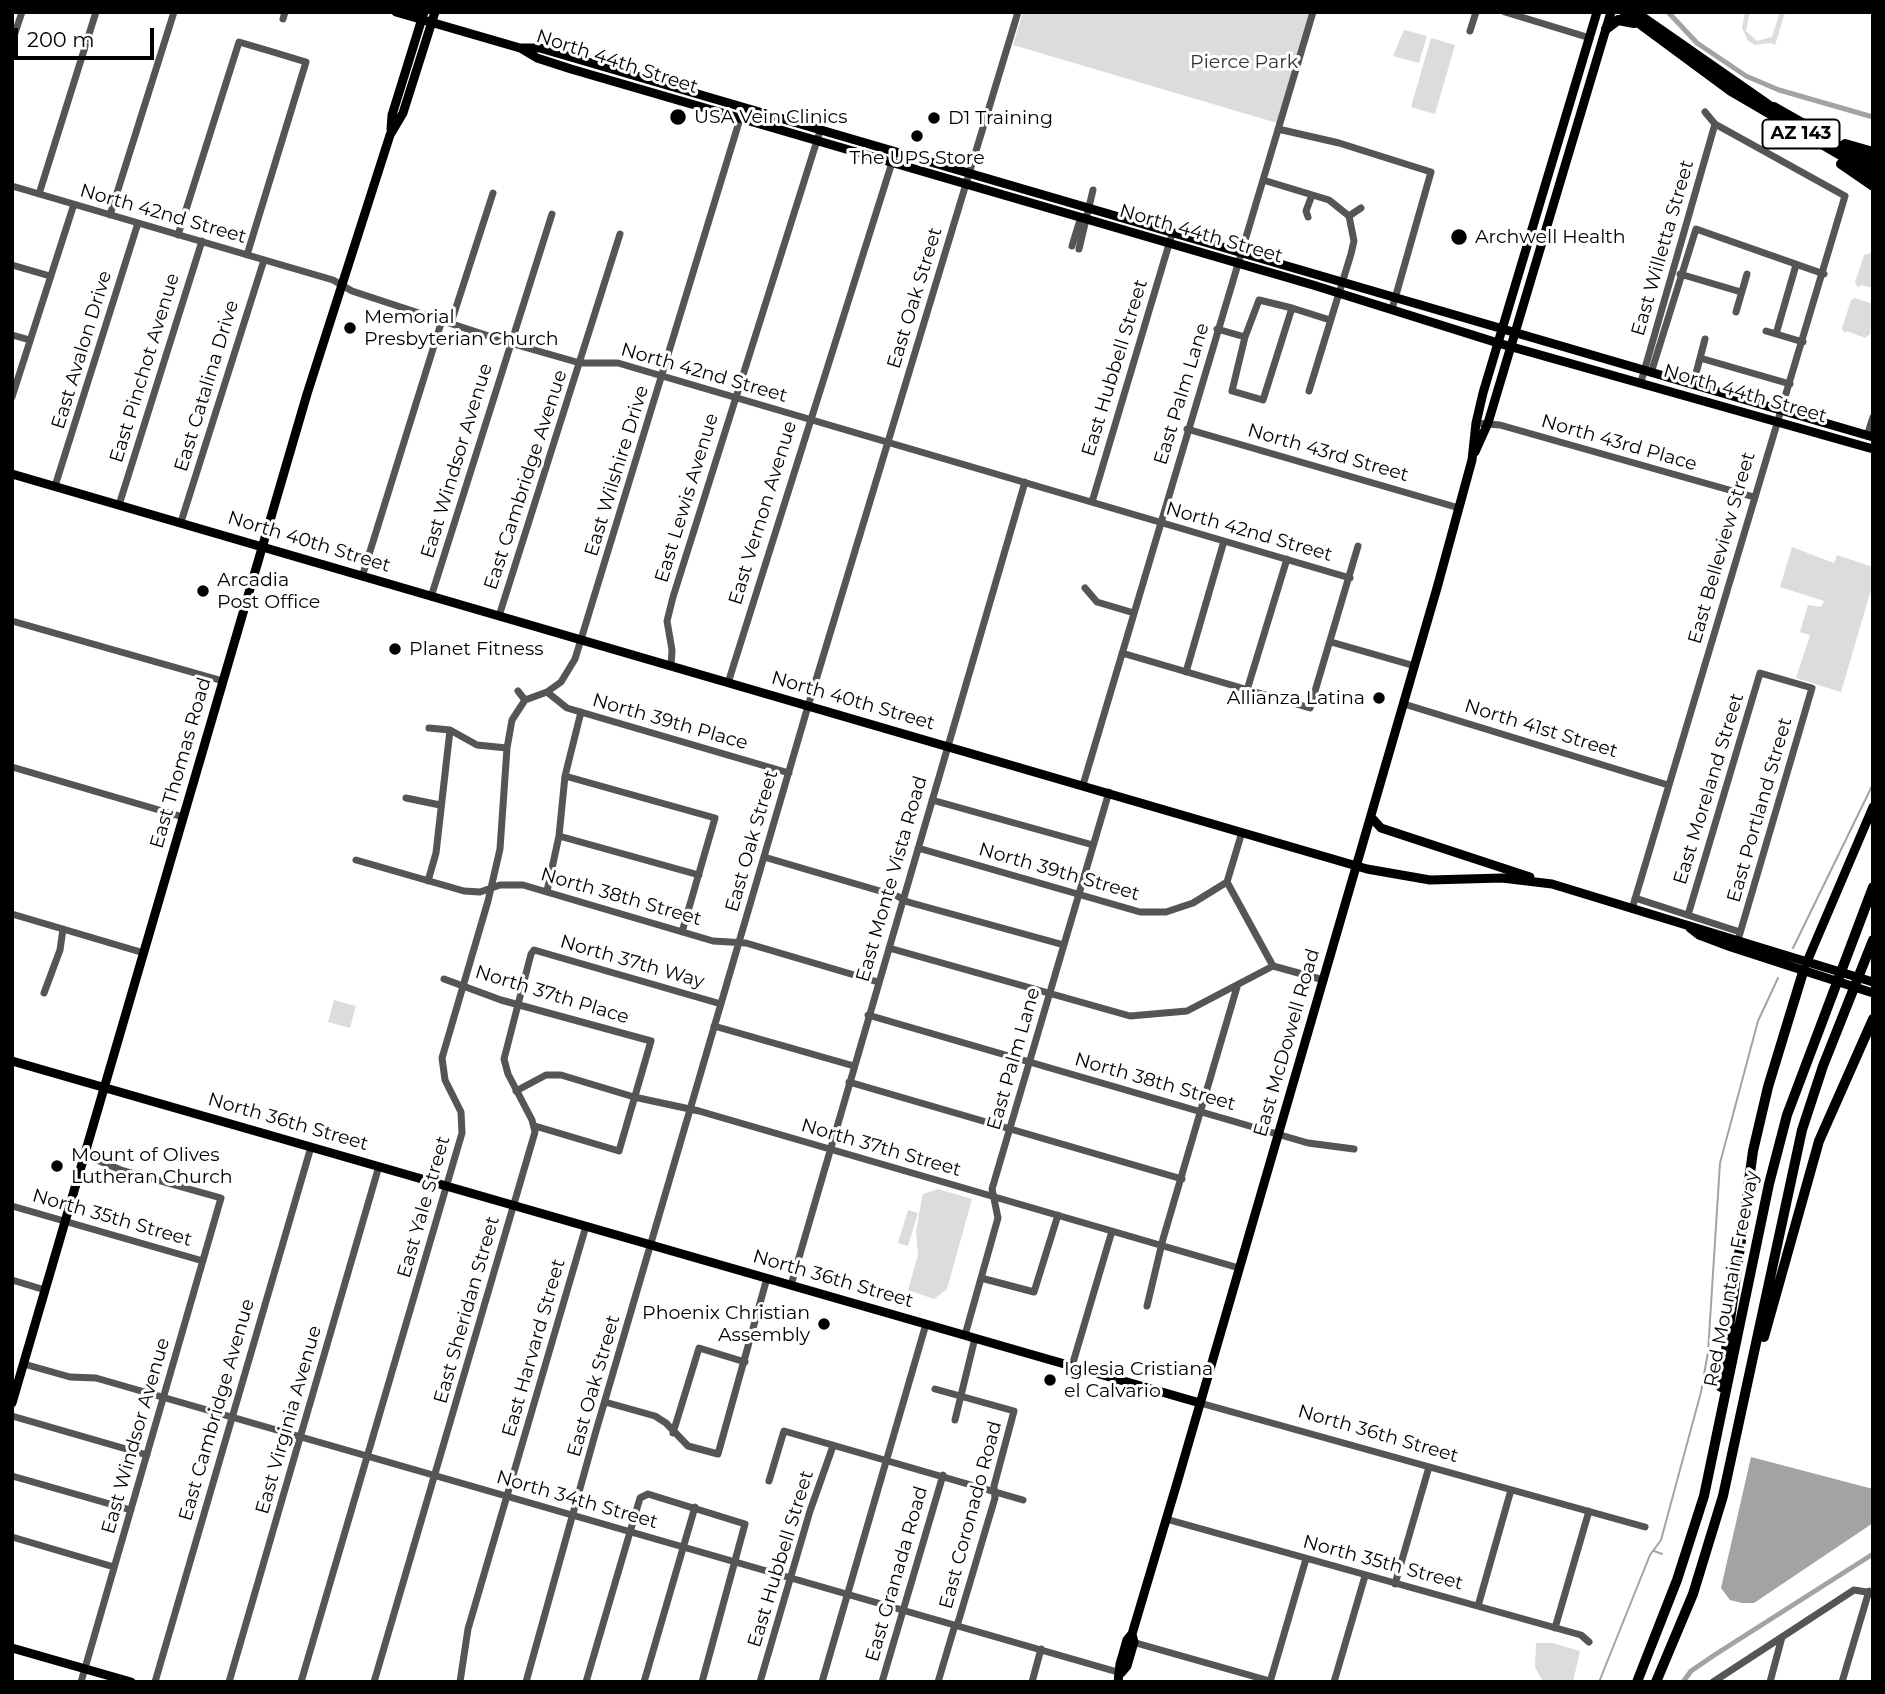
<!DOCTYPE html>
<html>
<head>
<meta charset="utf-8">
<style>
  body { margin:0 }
  #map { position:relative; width:1885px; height:1694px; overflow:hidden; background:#fff; font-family:Montserrat,sans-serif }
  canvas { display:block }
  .frame { position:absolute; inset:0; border:14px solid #000; pointer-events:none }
  .scale { position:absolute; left:14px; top:28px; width:140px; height:32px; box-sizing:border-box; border:4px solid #000; border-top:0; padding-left:9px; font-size:21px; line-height:24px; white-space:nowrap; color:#000; -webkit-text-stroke:5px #fff; paint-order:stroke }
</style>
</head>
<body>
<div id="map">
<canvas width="1885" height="1694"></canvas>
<div class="frame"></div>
<div class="scale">200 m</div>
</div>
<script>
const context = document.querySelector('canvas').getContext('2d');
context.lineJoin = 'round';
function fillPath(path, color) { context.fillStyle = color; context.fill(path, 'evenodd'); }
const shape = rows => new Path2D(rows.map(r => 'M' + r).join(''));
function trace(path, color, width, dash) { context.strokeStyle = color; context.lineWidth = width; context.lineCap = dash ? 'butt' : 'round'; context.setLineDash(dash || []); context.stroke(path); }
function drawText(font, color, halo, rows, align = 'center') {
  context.font = font + ' Montserrat,sans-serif'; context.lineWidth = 6; context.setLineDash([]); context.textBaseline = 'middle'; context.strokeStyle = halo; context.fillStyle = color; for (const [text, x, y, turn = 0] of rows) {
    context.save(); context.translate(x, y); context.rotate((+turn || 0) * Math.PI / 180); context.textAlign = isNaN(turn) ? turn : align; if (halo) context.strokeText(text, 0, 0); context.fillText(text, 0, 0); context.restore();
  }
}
fillPath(shape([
  [1023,12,1310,12,1277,123,1013,45],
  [1745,12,1750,12,1746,31,1757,41,1772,37,1780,12,1785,12,1775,45,1770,43,1755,45,1748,41,1742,28],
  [1404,30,1427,36,1419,63,1393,56],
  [1431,38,1455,45,1435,114,1411,107],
  [1870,253,1873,257,1873,288,1861,285,1858,288,1855,282,1864,255],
  [1855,298,1873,304,1870,334,1865,338,1847,331,1844,333,1842,328,1851,300],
  [1792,547,1834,563,1837,555,1873,567,1873,583,1841,692,1796,678,1810,635,1800,632,1808,605,1821,607,1824,601,1780,587],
  [334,1000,356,1006,350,1028,328,1022],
  [938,1189,972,1199,947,1289,934,1299,908,1290,918,1255,916,1231,922,1198,923,1194],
  [908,1210,918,1213,908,1246,898,1243],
  [1536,1643,1552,1643,1580,1651,1573,1682,1543,1682,1535,1667]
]), '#dcdcdc');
fillPath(shape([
  [1751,1457,1873,1489,1873,1523,1754,1603,1742,1603,1730,1600,1721,1588]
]), '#a3a3a3');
trace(shape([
  [1793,948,1873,784],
  [1654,1551,1662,1554],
  [1599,1682,1650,1555,1661,1540,1701,1392,1708,1352,1720,1163,1758,1021,1778,978]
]), '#a3a3a3', 2);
trace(shape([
  [1668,12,1697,43,1746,76,1779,90,1873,117],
  [1683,1682,1691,1671,1716,1654,1873,1554]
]), '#a3a3a3', 5);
trace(shape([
  [1505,12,1590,38],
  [283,19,285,12],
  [1470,31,1476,12],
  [12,42,22,12],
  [1278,129,1339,143,1431,172,1392,309],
  [1263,180,1329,200,1349,216],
  [12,186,333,280,352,291,510,343,580,363,618,363,1350,578],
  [39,194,96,12],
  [110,215,174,12],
  [1308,217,1306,211,1312,195],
  [178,235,239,42,273,52,306,62,247,255],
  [1072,246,1079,223,1085,218],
  [1079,249,1093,190],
  [12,265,50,276],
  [1680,274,1741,292],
  [1292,308,1330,320],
  [1736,312,1747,274],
  [451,323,493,193],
  [1217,329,1245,337,1232,391,1263,400,1292,308,1259,300,1245,337],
  [1766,331,1803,342],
  [1776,334,1796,265],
  [12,335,30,340],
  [1700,358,1790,384],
  [1651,373,1696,229,1824,274],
  [1641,382,1715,124],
  [1693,385,1705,339],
  [1309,391,1351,254,1354,241,1349,216,1361,208],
  [12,397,74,204],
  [1476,423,1500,425,1754,497],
  [1187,429,1459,508],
  [1867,436,1873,417],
  [55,486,138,223],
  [1092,502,1172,234],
  [119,505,202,241],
  [181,522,264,260],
  [362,577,442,320],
  [1085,588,1097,602,1134,613],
  [431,597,552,214],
  [499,616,620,234],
  [12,621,223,681],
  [1331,642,1415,666],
  [1122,653,1310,708,1358,546],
  [671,666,672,650,667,621,673,597,820,131],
  [1186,672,1224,541],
  [728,683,895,153],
  [1247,690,1287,559],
  [518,691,525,700],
  [547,692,567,708,789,773],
  [1404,704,1668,785],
  [429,728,450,730,477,745,507,748],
  [12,767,183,817],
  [565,776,715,818,682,932],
  [1083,785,1313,12],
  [406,798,440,805],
  [932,800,1093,845],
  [1242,832,1227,882,1273,966],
  [559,836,699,875],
  [918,848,1140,912,1166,912,1193,903,1227,882],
  [764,857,897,896,908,902,1064,945],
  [356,860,464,891,480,892,500,885,523,885,713,941,746,943,878,982],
  [428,881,436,853,450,730],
  [547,891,559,836,565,776,581,712],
  [1635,898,1740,932],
  [1632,909,1845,196,1715,124,1705,112],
  [12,914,144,953],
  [1688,915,1760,673,1812,688,1738,940],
  [889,948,1130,1016,1187,1011,1273,966,1324,980],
  [444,979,501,1000,651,1041,619,1151,535,1126],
  [44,993,60,950,63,929],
  [868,1015,1308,1143,1354,1149],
  [714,1026,854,1066],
  [849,1082,1182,1179],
  [516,1091,546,1075,561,1075,634,1097,699,1111,1239,1268],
  [12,1206,203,1261],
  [981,1278,1034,1292,1058,1215],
  [12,1280,45,1290],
  [791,1285,1025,482],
  [1147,1306,1163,1239,1237,987],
  [965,1335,998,1218,992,1189,1109,792],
  [24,1364,70,1377,96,1378,1121,1673],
  [1072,1366,1112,1231],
  [935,1389,1014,1411,994,1486,995,1498,957,1626],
  [605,1402,655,1416,666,1423,688,1446,718,1454,767,1278],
  [1200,1403,1645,1527],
  [12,1416,147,1455],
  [955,1420,975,1338],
  [673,1433,699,1348,745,1362],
  [12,1476,131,1510],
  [769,1481,784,1431,1023,1500],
  [1166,1519,1581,1635,1589,1642],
  [12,1537,114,1567],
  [1395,1584,1429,1467],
  [1478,1606,1511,1490],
  [1555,1628,1589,1511],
  [1129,1641,1270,1681],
  [81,1682,221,1198,121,1170,85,1155],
  [155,1682,311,1147],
  [229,1682,379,1166],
  [301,1682,462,1133,461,1112,445,1080,442,1058,488,901,500,849,507,748,512,720,525,700,547,692,561,682,575,659,743,109],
  [374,1682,535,1132,532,1120,508,1074,504,1059,531,954,534,950,721,1004],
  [460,1682,468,1629,586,1226],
  [526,1682,596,1431,806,713,1018,12],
  [586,1682,640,1498,648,1494,745,1524,702,1682],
  [644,1682,695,1507],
  [760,1682,810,1511,833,1446],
  [822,1682,926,1324],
  [882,1682,943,1475],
  [938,1682,955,1625],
  [1032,1682,1041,1649],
  [1270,1682,1306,1559],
  [1334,1682,1365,1576],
  [1713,1682,1854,1590,1873,1593],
  [1770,1682,1782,1637],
  [1842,1682,1869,1591]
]), '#555', 7);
trace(shape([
  [396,12,520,48,540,48,1873,437],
  [522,49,537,58,571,69,1313,285,1498,343,1873,449],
  [391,130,392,115,424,12],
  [1475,452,1488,423,1611,12],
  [12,474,1367,869,1430,880,1502,878,1552,884,1873,982],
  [1371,817,1381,828,1530,877],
  [1690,928,1699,935,1731,947,1873,993],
  [1806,964,1873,807],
  [12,1061,1200,1403],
  [12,1403,307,394,390,135,403,113,435,12],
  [12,1648,131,1682],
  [1121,1673,1127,1666,1134,1642,1132,1634],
  [1118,1682,1120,1664,1127,1640,1132,1634,1177,1483,1437,588,1472,460,1476,423,1483,393,1597,12]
]), '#000', 9);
trace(shape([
  [1624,12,1731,91,1873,174],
  [1635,12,1780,113],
  [1606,29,1618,20,1634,23],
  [1774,107,1818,132],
  [1811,132,1873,163],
  [1845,144,1873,152],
  [1841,164,1873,186],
  [1764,1337,1819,1141,1873,1019],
  [1721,1387,1753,1151,1768,1087,1803,972],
  [1637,1682,1677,1580,1704,1496,1769,1184,1787,1115,1873,887],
  [1656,1682,1693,1594,1723,1496,1802,1130,1823,1066,1873,940]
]), '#000', 10);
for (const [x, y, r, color] of [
  [678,117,9,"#000"],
  [934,118,7,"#000"],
  [917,136,7,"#000"],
  [1459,237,9,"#000"],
  [350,328,7,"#000"],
  [203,591,7,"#000"],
  [395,649,7,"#000"],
  [1379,698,7,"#000"],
  [57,1166,7,"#000"],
  [824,1324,7,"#000"],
  [1050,1380,7,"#000"]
]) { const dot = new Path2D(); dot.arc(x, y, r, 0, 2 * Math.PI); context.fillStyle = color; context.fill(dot); trace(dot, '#fff', 2.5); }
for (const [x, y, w] of [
  [1801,134,77]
]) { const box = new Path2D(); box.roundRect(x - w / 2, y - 14.5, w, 29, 5); context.fillStyle = '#fff'; context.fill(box); trace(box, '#000', 2); }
drawText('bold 18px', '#000', null, [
  ["AZ 143",1801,134]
]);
drawText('19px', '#000', '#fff', [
  ["North 44th Street",617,62,18],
  ["North 42nd Street",163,214,16],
  ["North 44th Street",1201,234,16],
  ["East Willetta Street",1663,248,-74],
  ["East Oak Street",915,298,-73],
  ["East Avalon Drive",82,350,-73],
  ["East Pinchot Avenue",145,368,-73],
  ["East Hubbell Street",1115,368,-73],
  ["North 42nd Street",704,373,16],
  ["East Catalina Drive",207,386,-73],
  ["East Palm Lane",1182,394,-73],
  ["North 44th Street",1745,394,16],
  ["North 43rd Place",1619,443,16],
  ["North 43rd Street",1328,453,16],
  ["East Windsor Avenue",457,461,-73],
  ["East Wilshire Drive",617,471,-73],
  ["East Cambridge Avenue",526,480,-72],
  ["East Lewis Avenue",687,498,-73],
  ["East Vernon Avenue",763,513,-73],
  ["North 42nd Street",1249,532,16],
  ["North 40th Street",309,542,17],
  ["East Belleview Street",1722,548,-74],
  ["North 40th Street",853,701,16],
  ["North 39th Place",670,722,16],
  ["North 41st Street",1541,729,17],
  ["East Thomas Road",181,763,-74],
  ["East Moreland Street",1709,789,-73],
  ["East Portland Street",1760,810,-74],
  ["East Oak Street",752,841,-74],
  ["North 39th Street",1059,872,16],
  ["East Monte Vista Road",892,879,-74],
  ["North 38th Street",621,897,16],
  ["North 37th Way",632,962,16],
  ["North 37th Place",552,995,17],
  ["East McDowell Road",1287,1043,-74],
  ["East Palm Lane",1014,1059,-74],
  ["North 38th Street",1155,1082,16],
  ["North 36th Street",288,1122,16],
  ["North 37th Street",881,1148,16],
  ["East Yale Street",424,1207,-74],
  ["North 35th Street",112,1218,16],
  ["North 36th Street",833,1279,16],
  ["Red Mountain Freeway",1732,1279,-79],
  ["East Sheridan Street",467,1310,-74],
  ["East Harvard Street",534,1348,-74],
  ["East Oak Street",594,1386,-74],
  ["East Cambridge Avenue",217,1410,-74],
  ["East Virginia Avenue",289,1420,-74],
  ["North 36th Street",1378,1434,16],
  ["East Windsor Avenue",136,1436,-74],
  ["North 34th Street",577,1500,16],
  ["East Coronado Road",971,1515,-75],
  ["East Hubbell Street",781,1559,-73],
  ["North 35th Street",1383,1563,15],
  ["East Granada Road",897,1574,-74]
]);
drawText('19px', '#333', '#fff', [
  ["Pierce Park",1244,62]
]);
drawText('19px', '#000', '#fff', [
  ["USA Vein Clinics",694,117],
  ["D1 Training",948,118],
  ["The UPS Store",917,158,"center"],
  ["Archwell Health",1475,237],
  ["Memorial",364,317],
  ["Presbyterian Church",364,339],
  ["Arcadia",217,580],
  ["Post Office",217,602],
  ["Planet Fitness",409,649],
  ["Allianza Latina",1365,698,"right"],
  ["Mount of Olives",71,1155],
  ["Lutheran Church",71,1177],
  ["Phoenix Christian",810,1313,"right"],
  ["Assembly",810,1335,"right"],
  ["Iglesia Cristiana",1064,1369],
  ["el Calvario",1064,1391]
], 'left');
</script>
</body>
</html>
